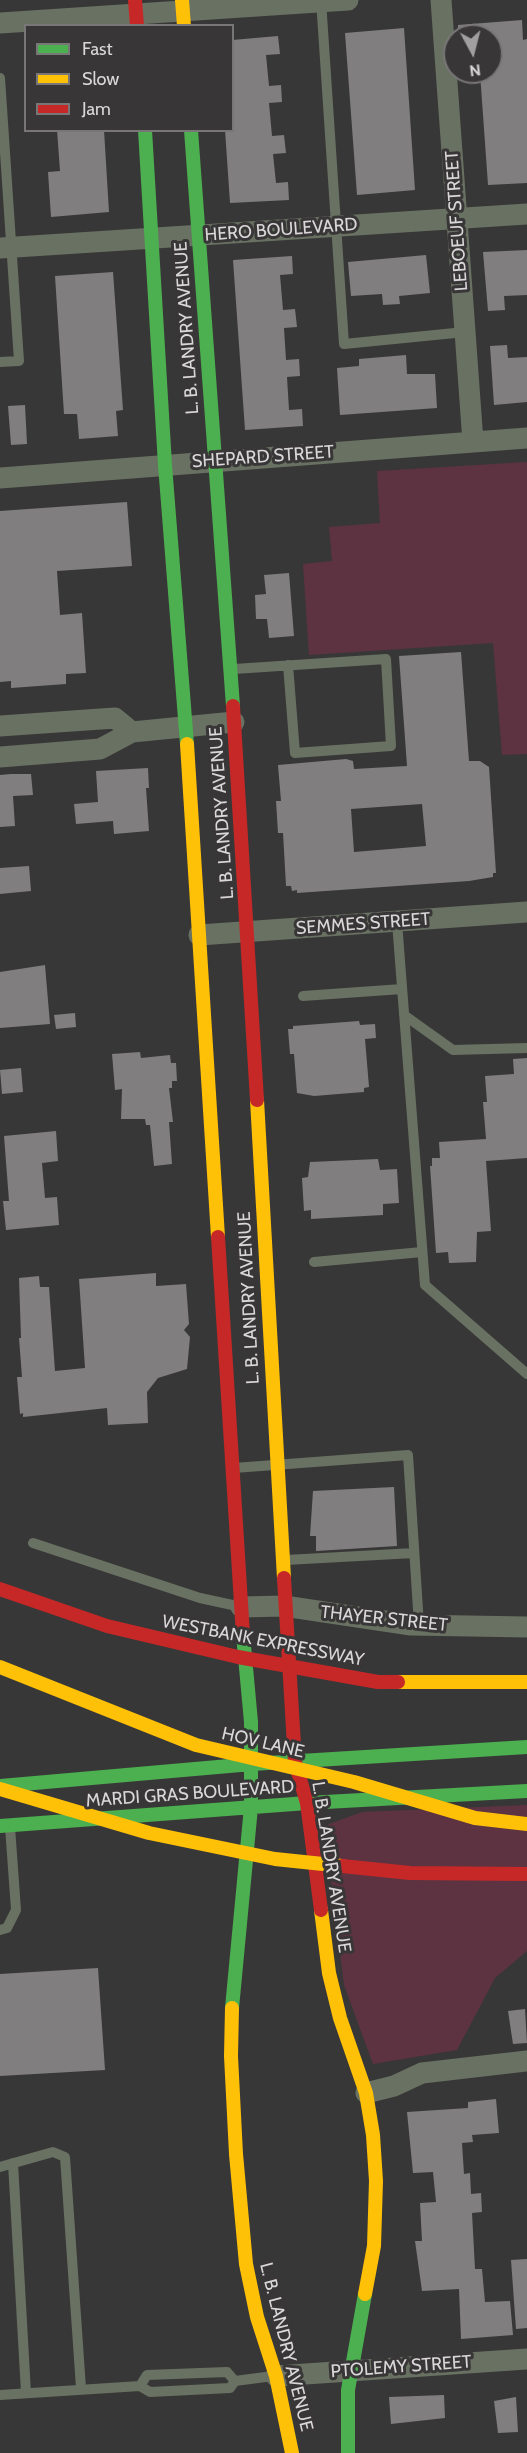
<!DOCTYPE html>
<html>
<head>
<meta charset="utf-8">
<style>
  body { margin:0 }
  #map { position:relative; width:527px; height:2453px; overflow:hidden; background:#383737; font-family:Cabin,sans-serif }
  canvas { display:block }
  .legend { position:absolute; left:24px; top:24px; width:210px; height:108px; box-sizing:border-box; background:#393637; border:2px solid #797677; margin:0; padding:8px 10px; list-style:none; font-size:18px; color:#d9d7d8 }
  .legend li { display:flex; align-items:center; gap:12px; height:30px }
  .legend b { width:30px; border:2px solid #797677 }
  .north { position:absolute; left:443px; top:24px; width:60px; height:60px; box-sizing:border-box; background:#393637; border:2px solid #797677; border-radius:50%; rotate:173deg; font-size:16px; font-weight:700; line-height:24px; text-align:center; color:#d9d7d8 }
  .north::after { content:''; display:block; margin:auto; width:21px; height:27px; background:#a19fa0; clip-path:polygon(50% 0,100% 100%,50% 72%,0 100%) }
</style>
</head>
<body>
<div id="map">
<canvas width="527" height="2453"></canvas>
<ul class="legend">
<li><b style="height:8px;background:#4caf50"></b>Fast</li>
<li><b style="height:8px;background:#ffc107"></b>Slow</li>
<li><b style="height:8px;background:#c62828"></b>Jam</li>
</ul>
<div class="north">N</div>
</div>
<script>
const context = document.querySelector('canvas').getContext('2d');
context.lineJoin = 'round';
function fillPath(path, color) { context.fillStyle = color; context.fill(path, 'evenodd'); }
const shape = rows => new Path2D(rows.map(r => 'M' + r).join(''));
function trace(path, color, width, dash) { context.strokeStyle = color; context.lineWidth = width; context.lineCap = dash ? 'butt' : 'round'; context.setLineDash(dash || []); context.stroke(path); }
function drawText(font, color, halo, rows, align = 'center') {
  context.font = font + ' Cabin,sans-serif'; context.lineWidth = 6; context.setLineDash([]); context.textBaseline = 'middle'; context.strokeStyle = halo; context.fillStyle = color; for (const [text, x, y, turn = 0] of rows) {
    context.save(); context.translate(x, y); context.rotate((+turn || 0) * Math.PI / 180); context.textAlign = isNaN(turn) ? turn : align; if (halo) context.strokeText(text, 0, 0); context.fillText(text, 0, 0); context.restore();
  }
}
fillPath(shape([
  [527,462,527,754,502,755,493,643,309,655,303,564,332,561,329,527,380,523,377,471],
  [527,1805,527,1951,495,1978,457,2050,373,2064,344,1985,324,1826,362,1812]
]), '#5d3341');
fillPath(shape([
  [522,20,523,40,527,39,527,183,488,185,480,73,491,72,492,36,458,36,458,25],
  [404,28,415,190,357,195,345,33],
  [278,36,280,54,266,55,269,86,281,85,282,102,269,103,272,136,284,135,286,153,273,154,276,183,288,182,289,200,230,203,225,130,232,130,232,40],
  [57,130,104,130,109,212,51,217,48,172,60,171],
  [527,250,527,295,504,296,505,310,488,311,483,252],
  [426,255,430,293,399,296,400,304,383,305,382,294,351,296,348,262],
  [292,256,293,274,280,275,283,310,295,309,297,327,284,328,286,360,299,359,300,376,287,377,289,410,302,409,303,426,245,430,233,260],
  [113,272,123,410,116,411,118,436,79,439,77,414,64,414,55,276],
  [507,345,508,358,527,357,527,402,494,405,490,346],
  [406,355,407,374,435,374,437,408,340,415,337,368,359,366,359,359],
  [25,405,27,444,11,445,8,406],
  [127,502,132,566,57,571,60,615,82,613,86,673,66,674,66,684,11,688,11,681,0,682,0,511],
  [289,573,294,636,269,638,267,619,256,619,255,595,266,594,264,575],
  [461,652,469,761,480,761,489,767,496,873,493,873,493,877,469,881,297,893,297,890,292,891,291,886,286,886,283,833,278,833,276,801,281,801,278,765,346,759,353,761,354,769,407,766,399,656],
  [422,804,426,846,354,852,351,809],
  [148,768,149,788,146,788,149,831,114,834,113,821,76,824,74,804,98,802,96,771],
  [11,774,31,774,33,795,13,796,15,826,0,827,0,775],
  [29,866,31,891,0,894,0,868],
  [45,965,50,1024,0,1028,0,972],
  [75,1013,76,1027,56,1029,54,1015],
  [359,1021,360,1025,375,1024,376,1038,365,1039,369,1087,364,1088,364,1092,351,1093,314,1096,297,1093,294,1054,290,1054,288,1029,293,1029,293,1026],
  [140,1052,141,1058,170,1055,171,1063,176,1063,177,1081,172,1081,172,1088,169,1088,173,1122,169,1122,172,1164,154,1166,150,1125,146,1125,145,1119,121,1119,122,1089,115,1090,112,1054],
  [527,1058,527,1158,486,1161,491,1231,477,1232,476,1262,449,1263,448,1252,436,1253,430,1166,432,1166,432,1158,440,1158,439,1142,486,1139,483,1102,487,1102,485,1076,514,1074,513,1059],
  [21,1068,23,1092,2,1094,0,1070],
  [56,1131,58,1161,42,1163,45,1198,57,1197,59,1225,6,1230,3,1201,9,1201,4,1136],
  [378,1159,380,1170,397,1169,399,1203,383,1204,383,1215,311,1219,311,1210,304,1211,302,1178,308,1177,310,1162],
  [156,1273,156,1286,186,1284,189,1324,184,1330,190,1337,187,1369,158,1378,147,1392,148,1423,108,1425,107,1408,23,1417,23,1413,20,1414,17,1377,22,1377,19,1338,21,1338,19,1278,39,1276,40,1287,49,1287,55,1371,85,1368,79,1279],
  [394,1487,397,1546,316,1551,316,1536,310,1536,313,1491],
  [98,1968,105,2070,0,2076,0,1974],
  [525,2009,527,2043,513,2044,508,2011],
  [496,2099,499,2133,472,2135,473,2142,462,2143,464,2174,470,2173,471,2194,481,2193,482,2212,472,2213,475,2269,482,2269,485,2302,510,2301,513,2335,461,2339,459,2289,422,2291,415,2241,422,2241,420,2203,436,2202,433,2172,413,2173,407,2112,468,2108,468,2102],
  [527,2259,527,2328,516,2329,511,2260],
  [444,2395,445,2418,391,2424,389,2397],
  [516,2397,518,2432,498,2433,494,2401]
]), '#807e7e');
trace(shape([
  [321,0,344,344,465,332],
  [0,78,19,361,0,362],
  [234,669,386,659,391,746,295,753,288,665],
  [397,922,425,1285,527,1374],
  [303,996,402,989],
  [404,1015,453,1050,527,1048],
  [314,1262,422,1252],
  [234,1468,408,1455,419,1625],
  [33,1543,200,1598,237,1606],
  [286,1560,414,1553],
  [0,1930,7,1928,16,1910,10,1827],
  [13,2163,26,2393],
  [0,2167,53,2152,65,2157,81,2388],
  [227,2372,235,2381,230,2388,150,2392,140,2386,147,2375,227,2372],
  [235,2381,273,2376],
  [0,2395,140,2386]
]), '#687162', 10);
trace(shape([
  [441,0,473,442],
  [0,23,348,0],
  [0,248,527,214],
  [0,478,527,438],
  [0,726,115,718,132,732],
  [0,757,100,749,132,732,234,722],
  [199,935,527,912],
  [241,1607,284,1606,411,1625,527,1627],
  [366,2093,394,2086,422,2073,527,2061],
  [276,2376,527,2359]
]), '#687162', 21);
trace(shape([
  [145,130,165,465,187,744],
  [191,130,233,706],
  [0,1786,252,1764,527,1747],
  [0,1826,307,1803,527,1791],
  [232,2008,251,1807,251,1722,243,1635],
  [348,2453,348,2390,365,2294]
]), '#4caf50', 14);
trace(shape([
  [182,0,184,26],
  [187,744,218,1237],
  [257,1100,284,1578],
  [321,1910,329,1973,340,2018,366,2093,373,2135,376,2181,374,2246,365,2294],
  [232,2008,231,2056,236,2154,246,2264,257,2317,276,2376,292,2453]
]), '#ffc107', 14);
trace(shape([
  [135,0,137,26],
  [233,706,257,1100],
  [218,1237,243,1635],
  [284,1578,295,1762,307,1803,321,1910]
]), '#c62828', 14);
trace(shape([
  [0,1667,196,1745,354,1782,475,1818,527,1824],
  [398,1682,527,1682],
  [0,1789,149,1833,275,1859,342,1866]
]), '#ffc107', 14);
trace(shape([
  [0,1589,107,1626,238,1657,378,1682,398,1682],
  [342,1866,410,1873,527,1874]
]), '#c62828', 14);
drawText('18px', '#d9d7d8', '#393637', [
  ["LEBOEUF STREET",457,221,-94],
  ["HERO BOULEVARD",281,230,-4],
  ["L. B. LANDRY AVENUE",187,328,-94],
  ["SHEPARD STREET",263,457,-4],
  ["L. B. LANDRY AVENUE",222,813,-94],
  ["SEMMES STREET",363,924,-4],
  ["L. B. LANDRY AVENUE",249,1298,-93],
  ["THAYER STREET",384,1619,6],
  ["WESTBANK EXPRESSWAY",263,1641,11],
  ["HOV LANE",263,1743,13],
  ["MARDI GRAS BOULEVARD",190,1794,-4],
  ["L. B. LANDRY AVENUE",331,1867,81],
  ["L. B. LANDRY AVENUE",286,2347,76],
  ["PTOLEMY STREET",401,2367,-4]
]);
</script>
</body>
</html>
